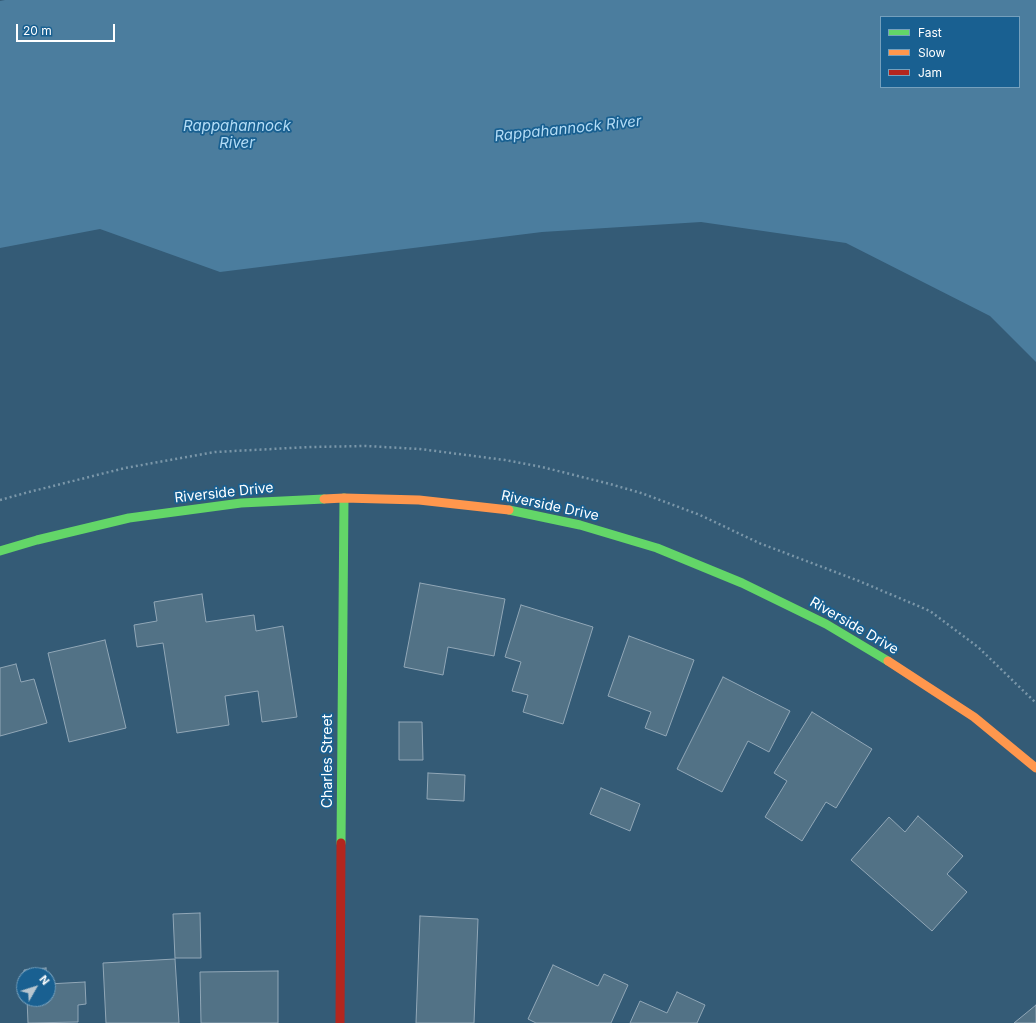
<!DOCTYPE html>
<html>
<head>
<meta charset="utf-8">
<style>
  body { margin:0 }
  #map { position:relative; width:1036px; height:1023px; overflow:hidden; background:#345b76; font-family:Inter,sans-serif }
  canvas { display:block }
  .legend { position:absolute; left:880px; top:16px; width:140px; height:72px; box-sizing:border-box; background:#196091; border:1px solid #75a0bd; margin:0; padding:5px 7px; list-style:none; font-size:12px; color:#fff }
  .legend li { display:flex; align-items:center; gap:8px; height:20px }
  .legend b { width:20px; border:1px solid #75a0bd }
  .north { position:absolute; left:16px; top:967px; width:40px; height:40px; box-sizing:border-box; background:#196091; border:1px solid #75a0bd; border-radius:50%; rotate:51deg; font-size:11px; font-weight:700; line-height:16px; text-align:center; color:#fff }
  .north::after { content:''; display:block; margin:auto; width:14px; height:18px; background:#b8c6cf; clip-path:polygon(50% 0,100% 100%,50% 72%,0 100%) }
  .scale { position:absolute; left:16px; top:24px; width:99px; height:18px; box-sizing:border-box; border:2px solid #fff; border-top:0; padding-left:5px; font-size:12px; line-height:14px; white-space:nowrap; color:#fff; -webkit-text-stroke:3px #196091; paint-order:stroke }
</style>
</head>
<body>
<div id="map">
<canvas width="1036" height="1023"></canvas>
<ul class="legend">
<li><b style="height:5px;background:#63d668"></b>Fast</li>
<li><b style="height:5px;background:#ff974d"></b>Slow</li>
<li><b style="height:5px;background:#b3261e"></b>Jam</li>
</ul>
<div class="north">N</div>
<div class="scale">20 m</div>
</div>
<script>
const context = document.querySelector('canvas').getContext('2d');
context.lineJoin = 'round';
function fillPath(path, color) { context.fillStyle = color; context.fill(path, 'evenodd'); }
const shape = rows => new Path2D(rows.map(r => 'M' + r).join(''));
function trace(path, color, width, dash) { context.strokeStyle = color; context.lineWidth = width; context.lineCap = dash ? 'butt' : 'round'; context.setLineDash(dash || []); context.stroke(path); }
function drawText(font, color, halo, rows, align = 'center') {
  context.font = font + ' Inter,sans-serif'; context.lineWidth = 3.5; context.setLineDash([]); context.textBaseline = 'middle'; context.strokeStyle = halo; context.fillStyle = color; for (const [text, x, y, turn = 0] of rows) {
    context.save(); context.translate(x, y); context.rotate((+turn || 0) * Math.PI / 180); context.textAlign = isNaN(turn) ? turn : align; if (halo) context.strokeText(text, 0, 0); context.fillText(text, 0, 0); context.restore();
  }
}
fillPath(shape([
  [5,0,1036,0,1036,362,990,316,846,243,701,222,542,232,220,272,100,229,0,248,0,1],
  [881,17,1019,17,1019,87,881,87]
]), '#4b7d9e');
const building = shape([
  [420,583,505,599,494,656,448,647,443,675,404,667,420,583],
  [202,594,206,622,254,615,256,631,283,626,297,717,262,722,258,691,225,696,229,725,177,733,163,643,137,647,134,625,157,621,154,602,202,594],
  [521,605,593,627,563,724,523,712,528,695,512,691,521,662,505,657,521,605],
  [629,636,694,660,666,736,645,728,651,712,608,696,629,636],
  [105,640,126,728,69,742,48,653,105,640],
  [16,664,21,682,34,679,47,723,0,736,0,668,16,664],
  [723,677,790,711,769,752,748,741,722,792,677,769,723,677],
  [812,712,872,749,836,808,826,802,802,841,765,817,787,781,774,773,812,712],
  [399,722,422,722,423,760,399,760,399,722],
  [428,773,465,775,464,801,427,799,428,773],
  [601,788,640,804,630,831,590,814,601,788],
  [918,816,963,856,947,874,967,892,932,931,851,860,889,817,905,832,918,816],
  [200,913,201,958,175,958,173,914,200,913],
  [420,916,478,919,474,1023,416,1023,420,916],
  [175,959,179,1023,106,1023,103,963,175,959],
  [553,965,598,986,604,974,628,985,611,1023,536,1023,528,1019,553,965],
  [46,968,46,975,24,975,24,970,46,968],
  [278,971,278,1023,201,1023,200,972,278,971],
  [85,982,86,1004,78,1005,78,1022,28,1023,27,999,48,999,48,984,85,982],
  [677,992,705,1005,697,1023,630,1023,640,1001,667,1013,677,992],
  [1036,1005,1036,1023,1014,1023,1036,1005]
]);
fillPath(building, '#527286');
trace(building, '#91a7b7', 1);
trace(shape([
  [0,500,29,492,125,468,215,452,310,447,366,446,420,449,505,460,542,467,610,484,641,493,700,515,759,543,859,581,930,611,978,647,1036,703]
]), '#7b97a9', 2.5, [2, 3]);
trace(shape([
  [509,510,580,525,657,548,742,583,826,624,888,661],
  [0,551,37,540,129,518,241,503,324,499],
  [341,843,344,498]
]), '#63d668', 9);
trace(shape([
  [324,499,344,498,419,500,509,510],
  [888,661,974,717,1036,768]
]), '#ff974d', 9);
trace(shape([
  [340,1023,341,843]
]), '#b3261e', 9);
drawText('14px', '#fff', '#196091', [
  ["Riverside Drive",224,493,-6],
  ["Riverside Drive",550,506,12],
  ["Riverside Drive",854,626,30],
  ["Charles Street",328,761,-90]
]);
drawText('italic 15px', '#b3dcf6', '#196091', [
  ["Rappahannock",237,126],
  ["River",237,143],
  ["Rappahannock River",568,129,-6]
]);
</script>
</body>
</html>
